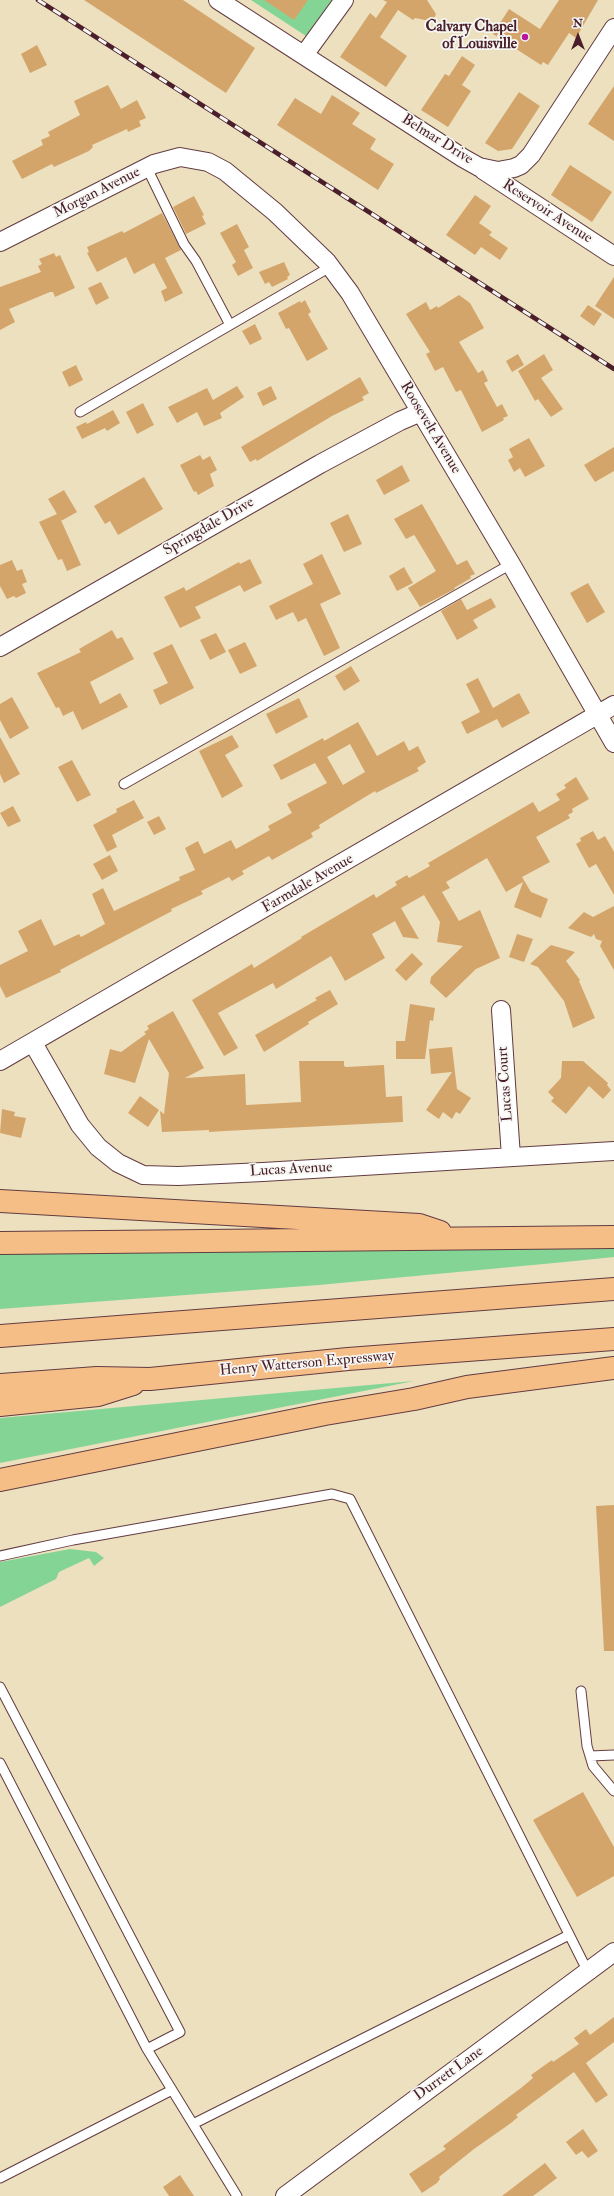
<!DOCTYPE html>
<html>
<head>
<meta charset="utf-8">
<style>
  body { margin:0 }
  #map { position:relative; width:614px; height:2196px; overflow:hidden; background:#ede0bf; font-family:"IM FELL Double Pica",serif }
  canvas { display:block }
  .north { position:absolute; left:558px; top:16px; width:40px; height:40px; -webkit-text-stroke:3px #f6f6f2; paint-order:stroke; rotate:0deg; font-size:11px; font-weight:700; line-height:16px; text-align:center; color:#4a1f2b }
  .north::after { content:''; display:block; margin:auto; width:14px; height:18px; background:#4a1f2b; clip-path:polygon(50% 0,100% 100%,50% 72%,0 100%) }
</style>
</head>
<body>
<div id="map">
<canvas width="614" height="2196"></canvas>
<div class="north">N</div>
</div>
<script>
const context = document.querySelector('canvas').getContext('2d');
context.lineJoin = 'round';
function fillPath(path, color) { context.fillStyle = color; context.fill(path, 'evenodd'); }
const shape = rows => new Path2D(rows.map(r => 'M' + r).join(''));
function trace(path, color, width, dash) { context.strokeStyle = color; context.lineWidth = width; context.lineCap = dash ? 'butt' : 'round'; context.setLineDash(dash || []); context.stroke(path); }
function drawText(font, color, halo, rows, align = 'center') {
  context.font = font + ' "IM FELL Double Pica",serif'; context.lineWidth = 3.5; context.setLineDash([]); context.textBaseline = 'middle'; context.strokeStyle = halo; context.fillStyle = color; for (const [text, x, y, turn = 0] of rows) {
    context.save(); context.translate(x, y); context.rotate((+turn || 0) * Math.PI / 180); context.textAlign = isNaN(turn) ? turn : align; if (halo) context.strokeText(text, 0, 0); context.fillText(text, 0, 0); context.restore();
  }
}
fillPath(shape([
  [251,0,335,0,309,38],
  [614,1248,614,1257,565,1262,319,1285,0,1309,0,1254],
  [414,1381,177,1428,0,1463,0,1418],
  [70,1549,96,1552,104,1558,94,1566,89,1558,59,1572,56,1579,0,1607,0,1562]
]), '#84d595');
fillPath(shape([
  [84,0,183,0,255,48,226,93],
  [264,0,308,0,294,20],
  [383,0,427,0,436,14,434,19,430,21,415,18,413,20,398,10,380,37,407,56,386,87,340,57,370,13,376,18,387,2],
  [559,0,598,0,576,38,569,33,548,65,543,62,541,65,493,34,509,9,540,29],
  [37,45,47,65,30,73,21,54],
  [462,56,475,65,462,85,471,91,448,127,421,110,445,74,449,76],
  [108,85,121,109,137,100,146,118,139,121,141,126,128,132,127,129,92,145,93,147,89,151,54,167,52,164,22,179,12,161,43,145,41,140,50,136,48,132,80,115,74,101],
  [614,86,614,141,588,124],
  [519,92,540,106,512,149,498,151,485,143],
  [332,95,360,113,352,124,376,139,370,149,394,164,378,190,277,125,295,98,321,114],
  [570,165,612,192,592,222,551,195],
  [475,195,491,206,479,223,492,232,489,235,508,248,500,260,481,247,475,255,446,235],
  [194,196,204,215,202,216,206,224,186,234,173,207],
  [162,213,181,250,165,258,183,293,165,302,161,291,167,288,154,263,134,274,126,257,97,272,87,253,89,252,87,247,122,231,124,233],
  [237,224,249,247,244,250,253,268,238,276,232,265,236,262,220,233],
  [54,253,56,257,60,255,75,288,55,297,53,292,50,292,9,309,15,322,0,330,0,287,41,272,38,266,42,264,39,259],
  [284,262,290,275,287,277,288,279,272,287,269,282,265,284,259,272],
  [614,277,614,319,595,306],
  [101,282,109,298,96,305,88,288],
  [459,295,470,303,484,328,459,342,478,373,483,370,488,381,484,383,497,407,502,404,508,416,503,418,504,420,482,432,461,390,456,392,443,367,435,371,426,354,430,352,406,314,426,302,430,310,437,306,438,308],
  [305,300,311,312,308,314,328,349,307,361,289,328,286,329,278,313,300,301,301,303],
  [588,305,602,314,594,326,580,316],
  [255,324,262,339,250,345,242,331],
  [518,354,524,365,512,372,506,361],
  [544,354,553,370,541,378,563,409,551,417,538,399,535,401,518,371],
  [76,365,83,380,69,387,62,372],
  [360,377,369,393,362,397,364,400,332,416,257,461,256,459,250,462,241,447],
  [237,386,244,397,220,413,222,418,204,426,197,412,177,423,168,407,207,388,213,400],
  [271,386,277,399,263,406,257,393],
  [143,403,154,425,137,434,126,412],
  [113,410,120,423,107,431,105,428,82,439,76,427,86,422,87,424],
  [529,438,545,466,525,477,520,468,514,472,508,460,513,457,509,449],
  [614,447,614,471,595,482,584,465],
  [200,455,203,460,210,456,217,470,210,474,214,486,198,495,196,491,194,492,180,465],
  [402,465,410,481,384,495,376,480],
  [144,477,163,509,118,535,110,521,105,524,94,506],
  [64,490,77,512,61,521,60,518,81,565,67,571,62,559,58,560,39,522,57,514,48,499],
  [422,504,457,565,467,560,475,574,470,576,471,578,454,588,455,589,420,607,408,588,436,571,415,536,414,535,406,539,394,519],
  [348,514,362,544,344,552,330,523],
  [322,554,341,594,320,604,340,648,324,656,306,618,298,622,293,612,276,620,269,606,313,584,303,564],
  [250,559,262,583,244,592,240,585,195,607,201,618,180,628,164,597,184,587,186,591,239,562,240,564],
  [12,560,17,571,22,569,27,582,22,584,26,593,16,598,14,596,7,599,0,586,0,565],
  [404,567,413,583,397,591,389,576],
  [588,583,605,612,587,623,570,593],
  [491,598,496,607,473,620,478,628,457,640,441,611,461,599,467,610],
  [112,630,117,639,122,637,134,659,90,682,100,704,120,693,128,707,82,730,73,711,63,716,59,707,56,708,37,673,81,652,79,649],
  [216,633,226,652,210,660,200,640],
  [245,642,257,666,240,674,228,650],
  [172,644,194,688,160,705,153,690,168,683,153,653],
  [351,666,360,681,344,691,335,676],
  [478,678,493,708,519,693,530,713,502,728,497,719,467,734,461,722,480,712,466,684],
  [12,697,29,728,10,739,0,720,0,704],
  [299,698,308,717,276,734,266,714],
  [358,722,377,756,404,741,409,751,418,746,426,762,417,768,419,771,376,793,375,791,319,825,320,828,311,833,313,837,272,860,269,856,242,871,244,874,232,881,229,877,201,891,203,894,171,909,172,911,60,970,61,972,6,998,0,986,0,965,28,951,18,931,41,919,54,946,79,934,81,937,105,924,92,894,103,888,114,911,180,880,179,877,195,870,185,848,198,841,204,854,231,840,236,849,270,830,268,826,292,813,287,804,327,783,315,763,281,780,273,765,323,738,324,741],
  [350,744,365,772,343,785,327,757],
  [232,735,239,747,225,755,243,786,222,798,199,751],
  [0,737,20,774,4,783,0,774],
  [72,760,91,795,77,802,58,767],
  [576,777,589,799,572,809,573,812,568,815,570,818,536,837,550,862,522,877,531,892,548,899,541,918,514,907,523,882,506,892,487,858,446,882,450,888,442,892,459,921,480,910,500,958,476,969,446,998,430,983,431,977,463,946,437,942,440,922,424,895,401,908,419,939,403,937,395,921,372,934,385,958,345,981,331,956,276,989,273,983,218,1013,238,1048,224,1056,192,1000,252,964,254,968,302,938,301,937,374,894,376,898,397,885,395,882,407,875,409,878,430,866,428,863,533,802,539,812,560,800,556,794,566,788,564,785],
  [134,800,144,818,112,835,117,847,107,852,93,825,117,812,116,809],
  [13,806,21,821,8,827,0,813],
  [159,816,166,829,154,835,147,822],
  [593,831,598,840,605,836,614,852,614,895,596,864,589,868,576,844,581,841,580,838],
  [110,855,118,871,102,880,93,864],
  [614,906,614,970,600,946,602,941,596,939,594,934,591,937,568,928,584,912,593,917],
  [517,934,533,939,524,962,509,957],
  [551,945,575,952,566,961,580,980,579,981,595,1018,573,1028,564,1001,538,967,530,964],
  [412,953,423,964,406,981,395,970],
  [330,990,338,1004,308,1022,309,1024,264,1052,255,1035,317,1000,315,998],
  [410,1004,435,1008,433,1021,430,1020,425,1059,396,1059,396,1041,405,1041],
  [173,1011,204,1068,185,1078,245,1074,246,1105,301,1102,299,1061,344,1061,344,1066,346,1067,384,1065,386,1097,402,1096,403,1122,225,1131,209,1132,209,1130,162,1132,160,1111,164,1114,169,1073,149,1039,135,1083,104,1074,110,1049,121,1052,146,1034,144,1032,149,1029,147,1026],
  [452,1047,457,1089,471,1098,460,1114,456,1112,452,1119,443,1112,439,1119,426,1110,452,1072,431,1074,429,1049],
  [562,1061,583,1061,608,1083,607,1085,611,1090,603,1099,589,1086,566,1114,551,1101,554,1098,548,1092,561,1078],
  [140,1096,159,1110,148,1127,128,1113],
  [2,1109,15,1112,14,1116,26,1118,21,1138,0,1133],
  [614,1505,614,1651,604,1651,596,1506],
  [583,1792,614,1847,614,1876,577,1897,533,1820],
  [614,2017,614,2042,586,2063,608,2095,596,2103,574,2072,516,2115,518,2117,511,2123,474,2149,439,2177,440,2179,437,2183,422,2193,409,2174,446,2149,443,2146,521,2088,533,2078,531,2075,552,2060,553,2062,579,2044,574,2038,586,2029,590,2035],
  [583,2129,598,2151,588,2158,582,2151,576,2155,566,2142],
  [545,2163,557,2178,533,2196,502,2196],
  [180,2175,194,2196,169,2196,163,2187]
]), '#d4a56b');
const lane = shape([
  [147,168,184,244,196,261,230,325],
  [80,412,330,267],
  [124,784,511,564],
  [0,1556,73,1540,332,1494,350,1499,588,1972],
  [0,1687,180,2032,147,2049,0,1763],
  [581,1691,587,1746,593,1766,614,1791],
  [590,1756,614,1755],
  [147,2049,237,2196],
  [193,2124,569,1935],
  [0,2178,172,2090]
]);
const street = shape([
  [218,0,463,158,479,167,498,171,514,168,521,165,531,155,614,28],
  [304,55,344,0],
  [483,170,614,256],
  [0,242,154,164,180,157,208,162,225,171,275,212,327,262,350,293,511,564,614,743],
  [0,647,320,464,400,421,421,412],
  [501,1010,511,1157],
  [33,1043,80,1125,98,1147,118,1163,143,1175,178,1176,263,1172,614,1151],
  [0,1061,614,705],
  [285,2196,614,1952]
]);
const highway = shape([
  [0,1201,419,1225,440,1232],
  [0,1243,614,1237],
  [0,1336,614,1289],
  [0,1385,97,1378,150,1379,348,1359,614,1339],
  [0,1405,98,1395,133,1384],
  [0,1480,325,1414,414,1399,467,1387,614,1368]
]);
trace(lane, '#623c41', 11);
trace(street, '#623c41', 20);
trace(highway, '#623c41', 24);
trace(lane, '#fff', 9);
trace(street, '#fff', 18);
trace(highway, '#f6be87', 22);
const rail = shape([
  [38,0,614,369]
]);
trace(rail, '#4a1f2b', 4.5);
trace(rail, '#f6f6f2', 3, [9]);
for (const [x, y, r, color] of [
  [525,37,4,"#b5179e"]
]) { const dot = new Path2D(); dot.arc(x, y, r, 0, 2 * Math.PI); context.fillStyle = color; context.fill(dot); trace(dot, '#f6f6f2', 1.5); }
drawText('bold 15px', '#4a1f2b', '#f6f6f2', [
  ["Calvary Chapel",517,28],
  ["of Louisville",517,45]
], 'right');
drawText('15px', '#4a1f2b', '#f6f6f2', [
  ["Belmar Drive",437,140,32],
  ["Morgan Avenue",97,193,-27],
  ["Reservoir Avenue",547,212,33],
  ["Roosevelt Avenue",430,428,59],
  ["Springdale Drive",209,527,-30],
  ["Farmdale Avenue",308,884,-30],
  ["Lucas Court",506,1084,-94],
  ["Lucas Avenue",291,1170,-3],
  ["Henry Watterson Expressway",307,1364,-5],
  ["Durrett Lane",449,2074,-36]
]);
</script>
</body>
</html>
